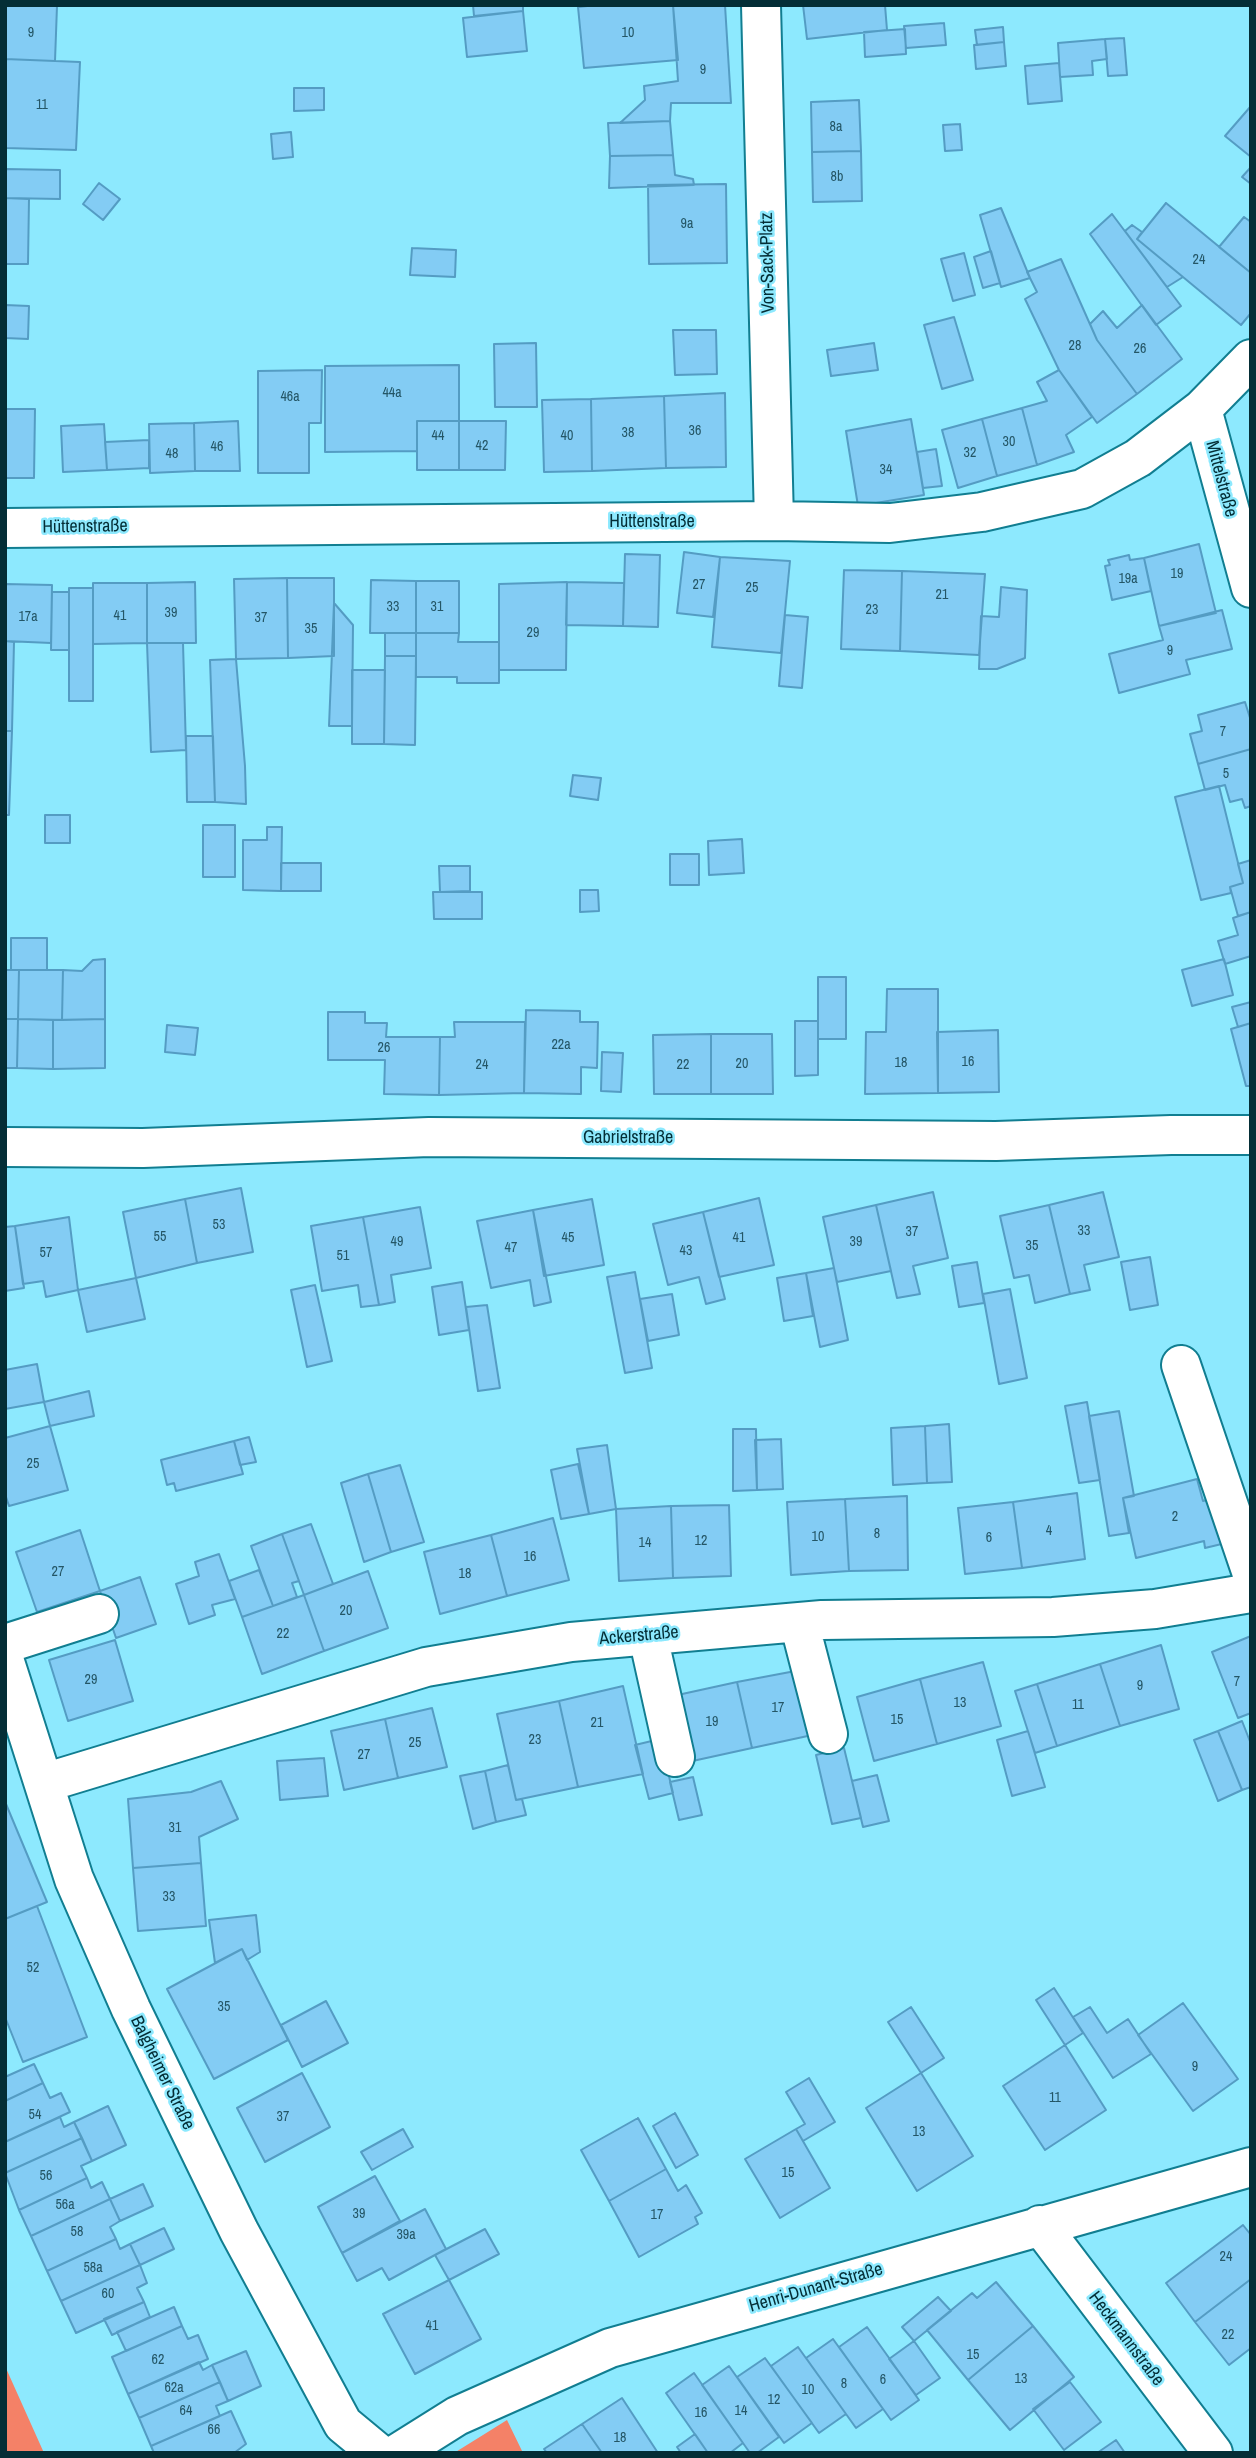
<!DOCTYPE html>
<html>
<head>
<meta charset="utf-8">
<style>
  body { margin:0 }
  #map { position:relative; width:1256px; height:2458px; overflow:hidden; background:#8de9fe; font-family:"Archivo Narrow",sans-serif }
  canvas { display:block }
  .frame { position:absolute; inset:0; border:7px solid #042e36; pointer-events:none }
</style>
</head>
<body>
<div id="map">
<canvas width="1256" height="2458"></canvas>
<div class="frame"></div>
</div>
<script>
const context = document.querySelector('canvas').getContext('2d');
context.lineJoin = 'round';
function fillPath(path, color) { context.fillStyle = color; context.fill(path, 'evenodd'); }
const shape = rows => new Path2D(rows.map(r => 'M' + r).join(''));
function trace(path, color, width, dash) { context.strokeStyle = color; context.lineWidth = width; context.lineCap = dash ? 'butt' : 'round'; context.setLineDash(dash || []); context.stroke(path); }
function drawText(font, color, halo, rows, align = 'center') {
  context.font = font + ' "Archivo Narrow",sans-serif'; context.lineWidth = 5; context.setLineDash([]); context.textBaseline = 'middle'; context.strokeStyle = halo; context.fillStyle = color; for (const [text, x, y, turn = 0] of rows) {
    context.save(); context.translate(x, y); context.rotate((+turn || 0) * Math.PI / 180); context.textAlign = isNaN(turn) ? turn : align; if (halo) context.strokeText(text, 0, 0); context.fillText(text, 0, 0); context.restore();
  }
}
fillPath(shape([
  [5,2366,44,2453,5,2453],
  [507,2420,523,2453,454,2453,483,2435]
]), '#f48167');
const building = shape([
  [5,5,57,6,55,61,5,59,5,5],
  [473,5,523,5,523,11,474,16,473,5],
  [597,5,673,5,678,60,584,68,578,7,597,5],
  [673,5,725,5,731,103,671,103,670,121,620,123,645,100,644,86,678,81,673,5],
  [803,5,885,5,887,30,807,39,803,5],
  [523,11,527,51,467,57,463,18,523,11],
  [944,23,946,45,906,48,904,26,944,23],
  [1003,27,1004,42,977,45,975,30,1003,27],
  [905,29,906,54,865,57,864,32,905,29],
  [1124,38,1127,75,1108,76,1105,39,1124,38],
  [1105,39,1107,59,1092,61,1093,75,1060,77,1058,43,1105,39],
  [1004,42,1006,66,976,69,974,45,1004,42],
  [5,59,80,62,76,150,5,148,5,59],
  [1059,63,1062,101,1028,104,1025,66,1059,63],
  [294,88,324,88,324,110,294,111,294,88],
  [859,100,861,151,812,152,811,102,859,100],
  [1251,106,1251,157,1225,136,1251,106],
  [670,121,673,155,610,156,608,123,670,121],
  [960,124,962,150,945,151,943,125,960,124],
  [291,132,293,157,273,159,271,134,291,132],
  [861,151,862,201,813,202,812,152,861,151],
  [673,155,675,175,693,179,694,185,609,188,610,156,673,155],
  [1251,167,1251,184,1242,177,1251,167],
  [5,169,60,170,60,199,5,198,5,169],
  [99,183,120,199,103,220,83,204,99,183],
  [726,184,727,263,649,264,648,185,726,184],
  [5,198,29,199,28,264,5,264,5,198],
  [1166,203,1251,273,1251,313,1241,325,1137,239,1166,203],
  [1001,208,1030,278,1001,287,980,215,1001,208],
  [1112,214,1181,306,1156,325,1090,234,1112,214],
  [1244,217,1251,222,1251,273,1219,247,1244,217],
  [1132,225,1142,232,1137,239,1183,277,1167,287,1125,231,1132,225],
  [412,248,456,250,455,277,410,275,412,248],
  [991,251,1000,283,983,288,974,257,991,251],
  [964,253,975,295,953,301,941,259,964,253],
  [1061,259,1097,340,1137,394,1097,423,1059,370,1025,299,1037,292,1027,272,1061,259],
  [5,305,29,306,28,339,5,338,5,305],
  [1142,305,1182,359,1137,394,1097,340,1090,324,1103,311,1117,328,1142,305],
  [954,317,973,380,942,389,924,325,954,317],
  [673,330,716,330,717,374,675,375,673,330],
  [536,343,537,407,495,407,494,344,536,343],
  [874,343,878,370,831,376,827,350,874,343],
  [459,365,459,421,417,421,417,451,325,452,325,366,459,365],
  [322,370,321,423,309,423,309,473,258,473,258,371,322,370],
  [1059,370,1092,417,1066,435,1074,452,1037,465,1022,408,1047,401,1037,382,1059,370],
  [725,393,726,467,666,468,664,396,725,393],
  [664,396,666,468,592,471,591,399,664,396],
  [591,399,592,471,544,472,542,400,591,399],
  [1022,408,1037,465,997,476,982,419,1022,408],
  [5,409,35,409,34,478,5,478,5,409],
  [911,419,924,495,858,506,846,431,911,419],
  [982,419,997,476,958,488,942,430,982,419],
  [238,421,240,471,195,471,194,423,238,421],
  [417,421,459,421,459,470,417,470,417,421],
  [459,421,506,421,505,470,459,470,459,421],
  [194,423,195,471,150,473,149,424,194,423],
  [104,424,107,470,63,472,61,426,104,424],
  [149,440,149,468,107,470,105,442,149,440],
  [936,449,942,486,923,488,917,452,936,449],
  [1199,544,1216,613,1159,626,1144,558,1199,544],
  [684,552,720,557,713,617,677,613,684,552],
  [625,554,660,555,658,627,623,626,625,554],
  [1129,555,1130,560,1144,558,1151,591,1112,600,1105,566,1110,565,1108,560,1129,555],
  [720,557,790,561,781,653,712,647,720,557],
  [844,570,902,571,900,651,841,649,844,570],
  [902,571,985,574,979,655,900,651,902,571],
  [287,578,288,658,236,659,234,579,287,578],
  [287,578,334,578,334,656,288,658,287,578],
  [371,580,416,581,416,633,370,633,371,580],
  [416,581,459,581,459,633,416,633,416,581],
  [195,582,196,643,147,643,147,583,195,582],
  [567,582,566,670,499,670,499,584,567,582],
  [567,582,624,583,623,626,566,625,567,582],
  [93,583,147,583,147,643,93,644,93,583],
  [5,584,52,585,51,643,5,641,5,584],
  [1001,587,1027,590,1025,658,997,669,979,669,981,616,999,617,1001,587],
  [69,588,93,588,93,701,69,701,69,588],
  [52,592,69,592,69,650,51,650,52,592],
  [334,603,353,625,352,726,329,726,334,603],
  [1222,610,1232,649,1186,660,1190,674,1119,693,1109,654,1163,640,1159,626,1222,610],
  [785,615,808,617,802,688,779,686,785,615],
  [385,633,416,633,416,656,385,656,385,633],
  [416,633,459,633,458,642,499,642,499,683,457,683,457,677,416,677,416,633],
  [5,641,14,642,12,731,5,731,5,641],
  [147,643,183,643,186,750,151,752,147,643],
  [385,656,416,656,415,745,384,744,385,656],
  [236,659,245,766,246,804,215,802,210,660,236,659],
  [352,670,385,670,384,744,352,744,352,670],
  [1245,702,1251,721,1251,749,1198,764,1190,734,1202,731,1198,715,1245,702],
  [5,731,12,731,9,815,5,815,5,731],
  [186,736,213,736,215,802,187,802,186,736],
  [1251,749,1251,806,1245,808,1242,799,1230,802,1225,785,1205,790,1198,764,1251,749],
  [573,775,601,778,598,800,570,796,573,775],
  [1219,786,1243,883,1230,887,1231,893,1201,900,1175,797,1219,786],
  [45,815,70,815,70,843,45,843,45,815],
  [203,825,235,825,235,877,203,877,203,825],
  [267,827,282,827,281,891,243,890,243,840,267,840,267,827],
  [742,839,744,873,709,875,708,841,742,839],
  [670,854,699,854,699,885,670,885,670,854],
  [1251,860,1251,912,1238,916,1230,887,1243,883,1238,864,1251,860],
  [281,863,321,863,321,891,281,891,281,863],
  [439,866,470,866,470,891,440,892,439,866],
  [580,890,598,890,599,911,580,912,580,890],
  [433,892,482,892,482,919,434,919,433,892],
  [1251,912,1251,956,1225,964,1218,941,1238,935,1233,918,1251,912],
  [11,938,47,938,47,970,11,970,11,938],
  [105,959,105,1019,62,1020,63,970,82,971,93,960,105,959],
  [1224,959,1233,995,1192,1006,1182,970,1224,959],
  [5,970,19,970,18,1019,5,1019,5,970],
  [19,970,63,970,62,1020,18,1019,19,970],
  [818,977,846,977,846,1039,818,1039,818,977],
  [887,989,938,989,938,1093,865,1094,866,1032,886,1032,887,989],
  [1251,1002,1251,1023,1238,1027,1232,1007,1251,1002],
  [526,1010,580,1011,580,1022,598,1022,597,1068,581,1067,581,1094,524,1093,526,1010],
  [328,1012,365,1012,365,1023,387,1023,386,1037,440,1037,439,1095,384,1094,385,1060,328,1060,328,1012],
  [5,1019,18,1019,17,1068,5,1068,5,1019],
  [18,1019,53,1020,53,1069,17,1068,18,1019],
  [105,1019,105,1068,53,1069,53,1020,105,1019],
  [795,1021,818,1021,818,1075,795,1076,795,1021],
  [454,1022,525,1022,524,1093,439,1095,440,1037,455,1037,454,1022],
  [1251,1023,1251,1086,1246,1086,1231,1029,1251,1023],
  [167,1025,198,1028,195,1055,165,1052,167,1025],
  [998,1030,999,1092,938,1093,937,1032,998,1030],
  [711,1034,772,1034,773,1094,711,1094,711,1034],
  [711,1034,711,1094,654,1094,653,1035,711,1034],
  [602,1052,623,1053,621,1092,601,1091,602,1052],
  [241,1188,253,1252,197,1263,185,1199,241,1188],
  [933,1192,948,1258,913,1266,920,1294,897,1298,876,1205,933,1192],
  [1103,1192,1119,1257,1084,1265,1090,1290,1070,1294,1049,1205,1103,1192],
  [759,1198,774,1265,719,1277,703,1212,759,1198],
  [185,1199,197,1263,136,1278,123,1212,185,1199],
  [592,1199,604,1265,544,1276,533,1210,592,1199],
  [876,1205,891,1271,837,1282,823,1217,876,1205],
  [1049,1205,1070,1294,1035,1303,1029,1275,1014,1278,1000,1216,1049,1205],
  [420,1207,431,1268,391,1275,395,1302,379,1305,363,1217,420,1207],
  [533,1210,551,1302,534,1306,530,1280,491,1288,477,1221,533,1210],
  [703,1212,725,1299,706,1304,699,1277,668,1285,653,1224,703,1212],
  [69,1217,78,1290,46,1297,43,1281,23,1284,15,1226,69,1217],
  [363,1217,379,1305,361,1307,358,1285,322,1291,311,1226,363,1217],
  [15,1226,24,1288,5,1291,5,1227,15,1226],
  [1150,1257,1158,1305,1130,1310,1121,1262,1150,1257],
  [977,1262,984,1303,959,1307,952,1266,977,1262],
  [834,1268,848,1340,820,1347,806,1273,834,1268],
  [635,1272,652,1368,625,1373,607,1277,635,1272],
  [806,1273,813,1316,784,1321,777,1278,806,1273],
  [136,1278,145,1319,87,1332,78,1290,136,1278],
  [462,1282,469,1330,439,1335,432,1287,462,1282],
  [315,1285,332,1361,307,1367,291,1290,315,1285],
  [1010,1289,1027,1378,999,1384,983,1294,1010,1289],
  [672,1294,679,1335,648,1341,640,1299,672,1294],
  [487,1305,500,1388,478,1391,466,1307,487,1305],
  [37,1364,44,1402,5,1409,5,1370,37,1364],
  [89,1391,94,1416,50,1426,44,1402,89,1391],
  [1087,1402,1100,1480,1079,1483,1065,1406,1087,1402],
  [1119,1411,1134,1496,1123,1498,1129,1533,1109,1536,1089,1416,1119,1411],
  [949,1424,952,1482,927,1483,925,1426,949,1424],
  [50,1426,68,1490,9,1506,5,1494,5,1438,50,1426],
  [925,1426,927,1483,893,1485,891,1428,925,1426],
  [733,1429,756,1429,757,1490,733,1491,733,1429],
  [249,1437,256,1462,240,1465,234,1441,249,1437],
  [781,1439,783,1489,757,1490,755,1440,781,1439],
  [234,1441,243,1474,176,1491,174,1483,167,1485,161,1460,234,1441],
  [607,1445,616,1509,589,1514,577,1449,607,1445],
  [578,1464,589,1514,561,1519,551,1470,578,1464],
  [400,1465,424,1542,391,1552,368,1474,400,1465],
  [368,1474,391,1552,364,1562,341,1483,368,1474],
  [1197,1479,1203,1501,1219,1497,1230,1542,1205,1548,1204,1541,1136,1558,1123,1498,1197,1479],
  [1077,1493,1085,1559,1022,1568,1013,1502,1077,1493],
  [907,1496,908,1570,849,1571,845,1499,907,1496],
  [845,1499,849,1571,791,1575,787,1502,845,1499],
  [1013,1502,1022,1568,965,1574,958,1508,1013,1502],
  [729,1505,731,1576,673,1578,671,1506,729,1505],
  [671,1506,673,1578,619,1581,616,1509,671,1506],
  [553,1518,569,1580,507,1596,491,1535,553,1518],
  [311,1524,333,1584,304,1595,282,1534,311,1524],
  [80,1530,100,1591,37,1612,16,1552,80,1530],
  [282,1534,299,1581,292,1583,297,1597,273,1606,251,1546,282,1534],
  [491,1535,507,1596,440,1614,424,1552,491,1535],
  [219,1554,235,1599,212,1605,215,1615,189,1624,176,1584,199,1576,195,1562,219,1554],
  [259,1570,273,1606,242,1617,229,1581,259,1570],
  [368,1571,388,1628,324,1651,304,1595,368,1571],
  [140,1577,156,1624,116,1638,100,1591,140,1577],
  [304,1595,324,1651,262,1674,242,1617,304,1595],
  [1251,1636,1251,1713,1238,1718,1212,1652,1251,1636],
  [115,1640,133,1701,68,1721,49,1660,115,1640],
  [1161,1645,1179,1709,1120,1726,1100,1664,1161,1645],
  [983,1662,1001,1726,937,1744,920,1679,983,1662],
  [1100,1664,1120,1726,1057,1746,1037,1684,1100,1664],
  [806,1669,817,1734,752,1748,737,1682,806,1669],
  [920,1679,937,1744,874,1761,857,1697,920,1679],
  [737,1682,752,1748,688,1762,673,1696,737,1682],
  [1037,1684,1057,1746,1035,1753,1015,1691,1037,1684],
  [623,1686,643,1774,578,1787,559,1701,623,1686],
  [559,1701,578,1787,516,1800,497,1714,559,1701],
  [432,1708,447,1767,398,1778,385,1719,432,1708],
  [385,1719,398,1778,344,1790,331,1731,385,1719],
  [1242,1721,1251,1744,1251,1787,1242,1790,1218,1731,1242,1721],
  [1028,1731,1045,1787,1012,1796,997,1740,1028,1731],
  [1218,1731,1242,1790,1218,1801,1194,1740,1218,1731],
  [660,1739,673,1793,649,1799,635,1745,660,1739],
  [844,1748,861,1818,832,1824,816,1755,844,1748],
  [324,1758,328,1796,280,1800,277,1761,324,1758],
  [508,1765,516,1800,522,1799,526,1815,496,1822,485,1771,508,1765],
  [485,1771,496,1822,473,1829,460,1776,485,1771],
  [877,1775,889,1821,863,1827,852,1781,877,1775],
  [693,1777,702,1815,679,1820,670,1782,693,1777],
  [221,1781,238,1819,199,1837,201,1863,133,1868,128,1799,191,1792,221,1781],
  [6,1804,47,1902,5,1919,5,1804,6,1804],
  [201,1863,206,1926,138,1931,133,1868,201,1863],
  [37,1906,87,2037,23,2062,5,2017,5,1919,37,1906],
  [256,1915,260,1952,247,1960,242,1949,215,1963,209,1920,256,1915],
  [242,1949,288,2040,214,2079,167,1989,242,1949],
  [1054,1988,1083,2033,1065,2045,1036,2000,1054,1988],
  [326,2001,348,2043,302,2067,281,2025,326,2001],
  [1183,2003,1238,2079,1193,2111,1138,2035,1183,2003],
  [911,2007,944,2058,921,2073,888,2022,911,2007],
  [1090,2007,1107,2033,1128,2019,1151,2054,1113,2078,1073,2017,1090,2007],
  [1065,2045,1106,2110,1045,2150,1003,2086,1065,2045],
  [34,2064,43,2083,5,2101,5,2077,34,2064],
  [302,2073,330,2127,265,2162,237,2108,302,2073],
  [921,2073,973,2156,917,2191,866,2108,921,2073],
  [809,2078,835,2122,803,2141,796,2129,805,2124,786,2092,809,2078],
  [43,2083,50,2098,61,2093,70,2112,5,2142,5,2101,43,2083],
  [108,2106,126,2145,92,2161,74,2122,108,2106],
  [675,2113,698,2155,676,2168,653,2126,675,2113],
  [60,2117,64,2127,74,2122,82,2138,5,2173,5,2142,60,2117],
  [638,2118,666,2169,609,2201,581,2150,638,2118],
  [403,2129,413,2147,372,2170,361,2152,403,2129],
  [796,2129,830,2188,780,2218,745,2159,796,2129],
  [82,2138,92,2161,81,2166,87,2178,19,2210,5,2173,82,2138],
  [666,2169,678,2191,686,2185,702,2213,695,2217,698,2224,639,2257,609,2201,666,2169],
  [375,2176,400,2221,342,2253,318,2207,375,2176],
  [87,2178,91,2188,102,2182,110,2199,31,2236,19,2210,87,2178],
  [143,2184,153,2206,120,2221,110,2199,143,2184],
  [110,2199,120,2221,110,2227,116,2239,47,2271,31,2236,110,2199],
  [425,2209,446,2249,389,2280,382,2268,357,2281,342,2253,425,2209],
  [1243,2225,1251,2235,1251,2279,1195,2322,1166,2283,1243,2225],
  [164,2228,174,2249,140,2265,130,2244,164,2228],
  [485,2229,499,2254,449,2280,435,2255,485,2229],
  [116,2239,120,2249,130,2244,140,2265,61,2301,47,2271,116,2239],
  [140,2265,147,2283,137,2288,144,2302,76,2333,61,2301,140,2265],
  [1251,2279,1251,2348,1229,2365,1195,2322,1251,2279],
  [449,2280,481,2339,415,2374,383,2314,449,2280],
  [996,2282,1033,2326,968,2380,927,2330,972,2293,977,2298,996,2282],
  [938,2297,951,2311,914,2341,902,2327,938,2297],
  [144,2302,150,2317,112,2335,104,2319,144,2302],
  [174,2307,182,2326,126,2351,117,2332,174,2307],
  [182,2326,188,2339,198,2335,208,2359,128,2394,112,2357,182,2326],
  [1033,2326,1074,2377,1010,2430,968,2380,1033,2326],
  [867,2327,919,2400,891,2420,839,2347,867,2327],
  [833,2339,883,2409,856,2428,806,2358,833,2339],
  [914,2341,940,2378,916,2395,889,2359,914,2341],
  [798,2347,846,2414,819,2433,771,2366,798,2347],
  [246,2351,261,2386,228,2401,212,2365,246,2351],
  [765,2358,812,2423,784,2443,737,2377,765,2358],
  [199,2362,203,2370,212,2365,220,2382,139,2418,128,2394,199,2362],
  [729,2366,779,2437,757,2453,750,2453,702,2385,729,2366],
  [694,2373,743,2443,730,2453,708,2453,666,2393,694,2373],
  [220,2382,228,2401,216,2406,220,2416,151,2446,139,2418,220,2382],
  [1070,2382,1101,2422,1064,2450,1033,2409,1070,2382],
  [622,2398,658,2453,602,2453,582,2424,622,2398],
  [231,2411,246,2444,234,2453,154,2453,151,2446,231,2411],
  [582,2424,602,2453,547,2453,544,2449,582,2424],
  [695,2434,708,2453,681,2453,677,2447,695,2434],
  [1116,2440,1125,2453,1097,2453,1116,2440]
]);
fillPath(building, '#83ccf4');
trace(building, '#549cc3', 2);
const minor = shape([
  [761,5,774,521],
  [1202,409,1251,588],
  [5,528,774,521,890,523,982,512,1082,489,1138,458,1202,409,1251,359],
  [5,1147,143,1148,429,1137,996,1141,1171,1135,1251,1135],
  [1181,1365,1251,1571],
  [799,1622,828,1734],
  [648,1636,675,1757],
  [5,1644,99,1614],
  [5,1662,74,1879,131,2009,239,2231,343,2424,378,2453],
  [44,1783,426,1667,571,1642,822,1620,1053,1617,1155,1609,1251,1593],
  [1040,2225,1213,2453],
  [398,2453,457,2416,610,2348,1251,2167]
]);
trace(minor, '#117e91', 42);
trace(minor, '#fff', 38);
drawText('14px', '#245666', null, [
  ["9",31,33],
  ["10",628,33],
  ["9",703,70],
  ["11",42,105],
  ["8a",836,127],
  ["8b",837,177],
  ["9a",687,224],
  ["24",1199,260],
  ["28",1075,346],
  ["26",1140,349],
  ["44a",392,393],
  ["46a",290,397],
  ["36",695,431],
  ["38",628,433],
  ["44",438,436],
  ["40",567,436],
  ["30",1009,442],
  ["42",482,446],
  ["46",217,447],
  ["32",970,453],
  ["48",172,454],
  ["34",886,470],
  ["19",1177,574],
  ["19a",1128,579],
  ["27",699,585],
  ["25",752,588],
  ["21",942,595],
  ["33",393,607],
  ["31",437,607],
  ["23",872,610],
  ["39",171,613],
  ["41",120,616],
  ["17a",28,617],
  ["37",261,618],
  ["35",311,629],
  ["29",533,633],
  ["9",1170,651],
  ["7",1223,732],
  ["5",1226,774],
  ["22a",561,1045],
  ["26",384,1048],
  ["16",968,1062],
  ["18",901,1063],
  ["20",742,1064],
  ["24",482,1065],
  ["22",683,1065],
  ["53",219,1225],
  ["33",1084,1231],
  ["37",912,1232],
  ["55",160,1237],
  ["45",568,1238],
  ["41",739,1238],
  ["49",397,1242],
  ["39",856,1242],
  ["35",1032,1246],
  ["47",511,1248],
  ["43",686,1251],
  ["57",46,1253],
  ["51",343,1256],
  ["25",33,1464],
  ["2",1175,1517],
  ["4",1049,1531],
  ["8",877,1534],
  ["10",818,1537],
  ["6",989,1538],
  ["12",701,1541],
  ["14",645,1543],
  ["16",530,1557],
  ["27",58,1572],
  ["18",465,1574],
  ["20",346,1611],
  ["22",283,1634],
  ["29",91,1680],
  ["7",1237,1682],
  ["9",1140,1686],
  ["13",960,1703],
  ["11",1078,1705],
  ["17",778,1708],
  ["15",897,1720],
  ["19",712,1722],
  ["21",597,1723],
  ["23",535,1740],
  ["25",415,1743],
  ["27",364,1755],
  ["31",175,1828],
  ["33",169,1897],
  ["52",33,1968],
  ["35",224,2007],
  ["9",1195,2067],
  ["11",1055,2098],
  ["54",35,2115],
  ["37",283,2117],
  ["13",919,2132],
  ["15",788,2173],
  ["56",46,2176],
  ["56a",65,2205],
  ["39",359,2214],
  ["17",657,2215],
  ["58",77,2232],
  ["39a",406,2235],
  ["24",1226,2257],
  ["58a",93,2268],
  ["60",108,2294],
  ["41",432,2326],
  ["22",1228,2335],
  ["15",973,2355],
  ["62",158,2360],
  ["13",1021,2379],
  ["6",883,2380],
  ["8",844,2384],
  ["62a",174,2388],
  ["10",808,2390],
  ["12",774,2400],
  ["64",186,2411],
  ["14",741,2411],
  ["16",701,2413],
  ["66",214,2430],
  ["18",620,2438]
]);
drawText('18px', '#042e36', '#8de9fe', [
  ["Von-Sack-Platz",768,263,-91],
  ["Mittelstraße",1221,479,75],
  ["Hüttenstraße",652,522],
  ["Hüttenstraße",85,527,-1],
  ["Gabrielstraße",628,1138],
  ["Ackerstraße",639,1636,-5],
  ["Balgheimer Straße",162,2073,64],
  ["Henri-Dunant-Straße",816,2288,-16],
  ["Heckmannstraße",1126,2339,53]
]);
</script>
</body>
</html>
